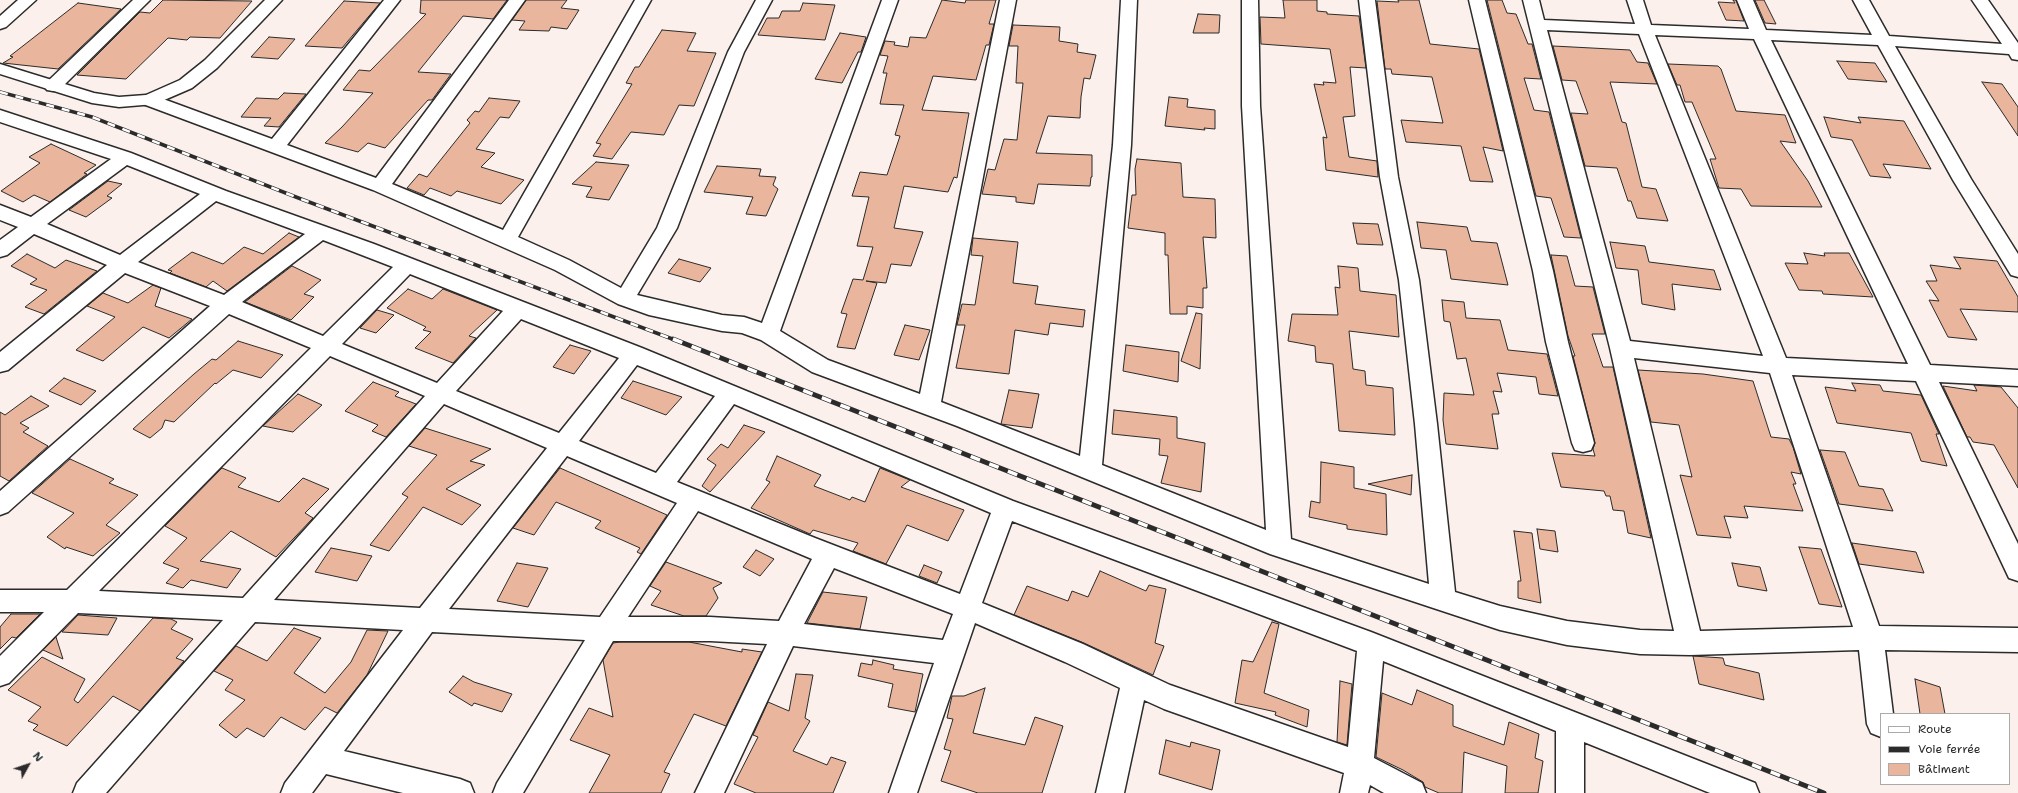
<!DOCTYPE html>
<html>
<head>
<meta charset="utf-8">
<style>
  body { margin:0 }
  #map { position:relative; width:2018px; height:793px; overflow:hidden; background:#fbf0eb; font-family:"Shantell Sans",sans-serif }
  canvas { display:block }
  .legend { position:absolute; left:1880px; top:713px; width:130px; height:72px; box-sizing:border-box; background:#fff; border:1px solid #aaa; margin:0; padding:5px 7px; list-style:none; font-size:12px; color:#2b2b2b }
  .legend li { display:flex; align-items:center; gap:8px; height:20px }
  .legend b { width:20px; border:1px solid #aaa }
  .north { position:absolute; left:8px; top:745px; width:40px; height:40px; -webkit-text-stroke:3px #fff; paint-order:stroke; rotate:50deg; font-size:11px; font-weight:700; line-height:16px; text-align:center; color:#2b2b2b }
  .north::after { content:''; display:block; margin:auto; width:14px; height:18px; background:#2b2b2b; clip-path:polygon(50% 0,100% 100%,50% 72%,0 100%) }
</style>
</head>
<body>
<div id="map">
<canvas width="2018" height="793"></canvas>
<ul class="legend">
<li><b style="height:5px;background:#fff"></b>Route</li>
<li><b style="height:5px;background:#2b2b2b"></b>Voie ferrée</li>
<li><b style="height:11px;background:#e9b59c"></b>Bâtiment</li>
</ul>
<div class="north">N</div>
</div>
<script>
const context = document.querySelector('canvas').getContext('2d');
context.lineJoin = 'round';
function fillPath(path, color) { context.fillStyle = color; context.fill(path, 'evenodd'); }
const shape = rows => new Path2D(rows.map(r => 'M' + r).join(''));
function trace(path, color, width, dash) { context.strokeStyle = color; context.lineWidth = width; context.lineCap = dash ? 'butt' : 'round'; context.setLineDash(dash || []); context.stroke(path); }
const building = shape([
  [163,0,252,1,220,38,190,37,187,40,168,38,126,79,77,75,140,12,150,13,163,0],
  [421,0,507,0,493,19,463,16,418,72,451,74,432,100,428,100,385,148,368,143,358,152,325,143,342,127,373,93,343,90,359,70,370,71,426,14,420,13,421,0],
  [526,0,567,0,561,8,579,10,567,29,551,27,549,31,519,30,525,21,512,20,526,0],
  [942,0,965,3,966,0,996,0,989,24,994,24,989,45,986,45,976,80,933,76,922,110,969,113,957,178,954,177,948,192,904,186,894,228,923,232,911,266,891,264,886,283,866,281,877,283,855,349,837,347,847,314,841,313,853,279,863,280,873,247,857,246,869,197,852,196,860,172,887,175,900,136,895,135,904,105,880,104,887,73,883,73,888,56,880,55,885,41,895,42,894,45,908,47,910,37,926,38,942,0],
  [1283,0,1317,0,1317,11,1327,12,1327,14,1359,16,1366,68,1350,67,1355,116,1343,117,1349,157,1377,161,1378,177,1326,170,1323,137,1327,138,1314,84,1324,85,1323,82,1336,83,1330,49,1261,44,1260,17,1285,18,1283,0],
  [1398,0,1419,0,1430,44,1479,49,1503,151,1483,147,1493,182,1470,181,1461,146,1406,142,1401,120,1443,123,1432,77,1392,74,1391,69,1385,69,1377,1,1399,2,1398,0],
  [1487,0,1502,0,1507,13,1516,14,1528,44,1532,44,1541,79,1524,78,1534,110,1549,112,1581,238,1564,237,1551,198,1536,196,1487,0],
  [1733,0,1736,0,1744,21,1726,20,1718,2,1735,3,1733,0],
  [1755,0,1764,0,1776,24,1765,23,1755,0],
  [344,1,380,3,342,48,305,46,344,1],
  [78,3,121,9,58,69,3,63,13,57,10,56,78,3],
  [803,3,835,5,825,40,758,35,767,18,779,18,782,11,800,11,803,3],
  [1198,14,1220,15,1219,33,1193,33,1198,14],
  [1013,25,1060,27,1059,41,1078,44,1077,52,1096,55,1090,79,1084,78,1081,97,1080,118,1048,116,1036,153,1092,155,1092,177,1091,177,1090,186,1038,184,1034,204,1016,202,1016,197,982,194,988,169,995,170,1004,139,1017,140,1023,83,1016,83,1018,46,1009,46,1013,25],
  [662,30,696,33,687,51,716,53,694,106,679,105,664,135,631,132,612,159,593,156,601,144,596,143,632,84,626,83,635,67,639,67,662,30],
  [840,33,866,37,861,52,858,52,842,83,815,79,840,33],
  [269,37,295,39,278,59,251,57,269,37],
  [1553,46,1630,50,1637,62,1648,63,1657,84,1610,82,1622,122,1626,123,1642,187,1656,189,1668,221,1637,218,1631,201,1628,201,1617,168,1585,166,1571,113,1588,114,1576,81,1562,80,1553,46],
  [1837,61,1875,63,1887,82,1848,79,1837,61],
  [1668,64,1718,66,1721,69,1736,111,1785,115,1796,143,1780,141,1808,181,1822,207,1751,206,1741,189,1719,188,1710,159,1716,159,1692,102,1685,102,1680,85,1677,85,1668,64],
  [1982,82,2002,84,2018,107,2018,136,1982,82],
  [284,93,306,94,279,127,264,126,271,118,241,117,256,98,278,99,284,93],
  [1169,97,1188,99,1187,107,1215,110,1215,129,1204,128,1205,130,1165,126,1169,97],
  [489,98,520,101,509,118,500,117,476,149,495,153,481,167,524,180,501,204,457,191,451,196,430,188,424,195,407,188,419,174,427,177,470,123,467,120,475,111,479,112,489,98],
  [1824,117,1861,123,1858,117,1904,121,1931,169,1883,164,1891,178,1870,176,1852,140,1831,137,1824,117],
  [51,144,96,165,84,173,87,174,50,202,34,195,23,202,1,191,40,163,29,157,51,144],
  [1137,159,1181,163,1183,197,1215,199,1216,238,1203,237,1207,288,1203,288,1203,308,1187,306,1187,314,1170,314,1168,255,1165,255,1165,233,1128,228,1132,195,1136,195,1135,169,1137,159],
  [596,162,629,165,609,200,586,197,592,187,572,184,596,162],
  [717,166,761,169,759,176,776,177,773,185,778,189,766,216,746,214,753,197,704,192,717,166],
  [108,181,122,184,107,196,112,198,86,217,69,210,108,181],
  [1417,222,1467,227,1471,241,1497,243,1508,285,1451,279,1446,250,1421,248,1417,222],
  [1353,223,1378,224,1383,245,1357,244,1353,223],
  [289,233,299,237,227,291,213,281,206,287,170,273,172,271,168,270,192,252,223,264,244,247,263,254,289,233],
  [973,238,1018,242,1013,283,1038,286,1035,304,1085,310,1083,327,1050,323,1048,335,1015,330,1009,374,956,368,965,325,957,325,962,304,975,305,983,256,971,255,973,238],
  [1610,242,1645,246,1649,262,1714,270,1721,290,1672,284,1675,310,1642,304,1638,270,1616,268,1610,242],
  [1804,253,1825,256,1824,253,1849,253,1873,297,1823,294,1822,291,1799,290,1785,263,1808,264,1804,253],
  [27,254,55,268,66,260,97,271,44,314,25,307,47,290,30,284,37,279,11,266,27,254],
  [1551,255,1567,256,1575,286,1593,287,1605,334,1592,334,1603,367,1613,367,1651,538,1628,533,1624,511,1613,510,1610,496,1606,496,1604,491,1561,487,1552,453,1595,456,1593,449,1595,443,1573,356,1575,356,1568,336,1551,255],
  [1954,257,1997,261,2018,297,2018,312,1960,309,1977,340,1948,337,1929,300,1939,301,1926,281,1937,281,1930,265,1961,269,1954,257],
  [679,259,711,268,700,282,668,273,679,259],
  [292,266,321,280,304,294,314,297,291,320,245,302,292,266],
  [1338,266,1358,268,1360,291,1396,295,1399,337,1349,331,1353,369,1365,371,1366,385,1393,388,1395,435,1339,431,1333,364,1316,362,1315,346,1288,341,1292,314,1338,315,1335,287,1340,288,1338,266],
  [153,285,161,288,155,306,192,319,169,338,143,327,103,361,76,350,115,317,87,306,103,293,128,303,153,285],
  [408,289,432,299,443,289,497,310,469,336,476,338,453,363,415,348,431,332,423,330,426,327,387,308,408,289],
  [1442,300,1464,302,1466,318,1500,320,1508,350,1547,354,1558,396,1539,394,1536,377,1497,373,1502,392,1493,391,1499,414,1492,414,1498,449,1446,444,1443,420,1444,393,1474,395,1466,358,1457,359,1450,322,1444,321,1442,300],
  [377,310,394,315,376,333,360,328,377,310],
  [1196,313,1202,314,1200,369,1181,361,1196,313],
  [905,325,930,330,919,360,894,355,905,325],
  [238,341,283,355,261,378,233,370,216,384,215,383,174,422,165,420,162,428,150,438,133,429,194,374,212,359,216,360,238,341],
  [570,345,591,351,574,374,553,367,570,345],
  [1126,345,1179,352,1178,382,1123,371,1126,345],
  [1638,370,1703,374,1753,381,1771,437,1789,439,1793,447,1801,474,1791,472,1796,484,1793,484,1803,511,1744,506,1748,518,1724,516,1731,538,1697,535,1680,475,1692,477,1679,425,1651,422,1638,370],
  [64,378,96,391,81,405,49,391,64,378],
  [633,381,682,397,666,415,621,398,633,381],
  [373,382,399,392,395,396,416,404,386,437,372,431,378,425,345,411,373,382],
  [1852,383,1880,385,1883,391,1921,395,1939,434,1936,434,1947,466,1921,461,1911,433,1837,423,1825,387,1856,391,1852,383],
  [1974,385,2001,387,2018,408,2018,488,1994,445,1973,442,1970,437,1967,437,1943,386,1977,391,1974,385],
  [1009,390,1039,394,1032,428,1001,424,1009,390],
  [298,394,322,405,293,432,263,426,298,394],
  [31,396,49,406,20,423,29,428,23,432,48,446,9,481,0,476,0,412,5,415,31,396],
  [1114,410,1177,417,1177,438,1205,443,1201,492,1161,483,1168,456,1159,455,1160,439,1112,434,1114,410],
  [744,425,765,432,710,492,702,486,716,465,707,459,721,444,728,448,744,425],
  [425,428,491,449,470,461,485,465,446,489,481,505,462,525,423,507,389,551,370,545,408,497,402,494,437,455,409,446,425,428],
  [1820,450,1845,452,1859,486,1883,489,1893,511,1839,504,1820,450],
  [777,456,821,475,814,486,850,500,852,497,865,502,880,468,910,480,901,487,964,510,948,541,907,525,886,564,853,551,858,543,813,530,810,534,751,508,770,482,766,480,777,456],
  [70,459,114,479,109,483,138,495,106,525,120,533,93,556,66,547,65,549,47,537,74,513,32,493,70,459],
  [1321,462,1354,467,1354,488,1386,494,1387,535,1347,529,1347,525,1309,517,1311,501,1320,503,1321,462],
  [222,468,246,478,238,487,279,502,303,478,329,489,305,513,313,518,276,557,231,531,200,561,241,569,227,588,191,580,183,588,166,583,179,569,163,563,187,538,165,526,222,468],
  [560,468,667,515,641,554,637,552,640,548,595,528,601,521,556,502,534,535,513,528,560,468],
  [1412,475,1411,495,1368,484,1412,475],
  [1537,529,1555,531,1558,552,1540,549,1537,529],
  [1514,531,1532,533,1541,603,1518,598,1518,581,1521,581,1514,531],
  [1852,543,1916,552,1924,573,1859,564,1852,543],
  [1799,547,1821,549,1842,607,1819,604,1799,547],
  [331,548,372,556,357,581,315,572,331,548],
  [756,550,774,559,760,576,743,567,756,550],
  [666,562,722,583,713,588,718,598,706,616,684,616,651,605,661,591,650,586,666,562],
  [517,563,548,568,528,607,497,601,517,563],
  [1732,563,1760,567,1767,591,1738,586,1732,563],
  [924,565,942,572,937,583,919,576,924,565],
  [1100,571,1146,591,1149,585,1166,589,1155,643,1164,646,1153,675,1084,643,1014,615,1027,586,1068,601,1072,591,1088,597,1100,571],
  [823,592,867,597,860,629,807,623,823,592],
  [11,614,40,614,16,638,12,637,0,649,0,627,11,614],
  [78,615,117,618,108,635,62,632,78,615],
  [153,618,171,619,177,622,171,629,193,639,176,658,184,661,140,711,113,696,67,746,33,730,38,725,28,721,41,707,8,690,42,657,85,679,74,700,78,703,153,618],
  [1272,622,1279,624,1264,693,1309,710,1307,727,1275,715,1276,712,1235,703,1242,660,1253,662,1272,622],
  [294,628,321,638,294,673,325,693,351,662,367,630,388,631,367,675,337,713,325,707,305,730,281,717,264,737,247,728,236,738,219,725,245,700,225,690,233,680,214,671,236,646,267,661,294,628],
  [56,637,63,659,43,650,56,637],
  [620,642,689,642,742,652,742,649,762,652,726,726,694,714,664,772,670,774,661,793,589,793,610,755,570,740,589,708,613,717,603,660,613,643,620,642],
  [1693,656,1723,658,1725,665,1759,673,1764,700,1699,684,1693,656],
  [873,660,894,665,893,669,923,674,915,712,888,707,893,684,858,676,861,663,872,665,873,660],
  [796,674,813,675,805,718,810,721,793,751,827,765,831,757,846,762,833,793,756,793,734,784,758,737,753,735,768,702,789,711,796,674],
  [463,676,474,682,512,694,502,712,474,703,472,706,449,692,463,676],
  [1915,679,1940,687,1945,714,1920,714,1915,679],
  [1340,681,1352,684,1347,745,1337,742,1340,681],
  [985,688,973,733,1025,745,1035,717,1063,726,1042,793,978,793,941,781,951,751,944,749,953,719,947,718,952,696,964,696,985,688],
  [1417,690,1453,705,1453,726,1504,745,1509,722,1539,734,1535,758,1543,761,1538,793,1505,793,1507,766,1464,752,1462,793,1439,793,1425,787,1423,782,1403,770,1376,757,1382,693,1412,705,1417,690],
  [1166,740,1190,747,1191,742,1220,750,1212,790,1159,774,1166,740]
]);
fillPath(building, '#e9b59c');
trace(building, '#2b2b2b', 1);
const minor = shape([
  [18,0,36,0,6,27,0,29,0,16,18,0],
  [133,0,150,0,59,90,53,91,47,90,44,86,47,82,133,0],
  [384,0,400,0,287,145,376,178,509,0,525,0,392,184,503,230,635,0,651,0,518,237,569,260,621,288,657,228,728,52,756,0,772,0,744,52,677,228,637,295,722,315,744,317,762,323,882,0,898,0,780,331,828,360,920,394,1000,0,1016,0,941,402,1080,456,1113,145,1121,0,1137,0,1131,145,1102,465,1266,530,1242,106,1242,0,1258,0,1260,106,1291,539,1429,584,1415,424,1399,280,1380,177,1359,0,1375,0,1398,177,1419,280,1437,424,1455,592,1500,606,1567,621,1640,630,1674,631,1610,348,1523,0,1539,0,1544,20,1635,24,1627,0,1643,0,1651,25,1749,29,1737,0,1753,0,1766,30,1872,35,1853,0,1869,0,1889,36,2002,44,1972,0,1988,0,2018,43,2018,60,2012,59,2009,54,1895,46,1971,179,2018,254,2018,277,2011,275,1953,180,1878,45,1771,40,1930,365,2018,370,2018,386,1939,382,2018,544,2018,581,2009,578,1916,381,1792,375,1879,626,2018,628,2018,652,1885,650,1893,714,1881,714,1881,737,1871,733,1867,724,1859,650,1690,655,1640,654,1567,645,1500,630,1270,554,957,426,812,372,761,340,742,333,722,331,649,315,618,304,555,270,373,190,143,104,140,100,143,96,149,95,155,96,272,139,384,0],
  [1547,30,1639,34,1763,356,1630,341,1547,30],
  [1655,35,1754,39,1908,364,1786,358,1655,35],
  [1634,358,1770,373,1853,627,1700,631,1634,358],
  [1469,0,1485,0,1553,271,1568,342,1594,443,1591,450,1583,452,1575,450,1572,443,1546,342,1533,271,1469,0],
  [0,110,131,153,226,191,374,244,642,348,1013,501,1371,632,1745,779,1755,783,1759,793,1710,793,1584,742,1584,793,1556,793,1556,731,1383,661,1374,758,1422,783,1426,793,1384,793,1370,785,1368,793,1340,793,1344,773,1164,709,1144,700,1124,793,1096,793,1120,688,1065,662,975,623,917,793,889,793,934,663,793,646,724,793,695,793,767,644,710,641,613,641,523,793,493,793,497,783,585,640,432,632,344,751,460,779,470,783,474,793,403,793,326,774,312,793,281,793,285,783,403,630,255,622,106,793,73,793,77,783,223,620,78,613,9,683,0,686,0,656,44,612,0,612,0,590,67,590,311,348,229,314,8,512,0,515,0,491,210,306,125,273,8,370,0,372,0,352,107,265,34,234,7,255,0,257,0,240,18,227,0,220,0,205,31,217,111,159,0,122,0,110],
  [127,165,200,194,120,255,47,224,127,165],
  [216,201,305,234,224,295,138,262,216,201],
  [323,240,393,267,323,336,242,302,323,240],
  [410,274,503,311,437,383,342,344,410,274],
  [521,319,619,358,559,433,456,391,521,319],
  [330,356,425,396,243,598,99,591,330,356],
  [637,365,715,396,656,473,579,441,637,365],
  [444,404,547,448,420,608,274,600,444,404],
  [734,404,991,513,960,594,815,538,677,482,734,404],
  [567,456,677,503,600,617,449,609,567,456],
  [698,511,812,559,779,621,710,617,628,617,698,511],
  [1012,521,1357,651,1348,747,1170,685,1083,644,982,603,1012,521],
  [834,568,953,614,943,640,804,624,834,568]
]);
const tertiary = shape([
  [265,0,282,0,217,68,192,88,155,104,119,107,92,103,0,74,0,64,94,93,119,97,146,95,180,80,205,60,265,0]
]);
trace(minor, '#2b2b2b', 3);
trace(tertiary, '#2b2b2b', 3);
fillPath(minor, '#fff');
fillPath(tertiary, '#fff');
const railFar1 = shape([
  [0,92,92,117,301,199,675,340]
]);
const rail = shape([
  [673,339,1824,793]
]);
trace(railFar1, '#2b2b2b', 3.5);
trace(rail, '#2b2b2b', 5);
trace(railFar1, '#fff', 2.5, [8]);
trace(rail, '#fff', 3.5, [10]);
</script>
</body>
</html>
